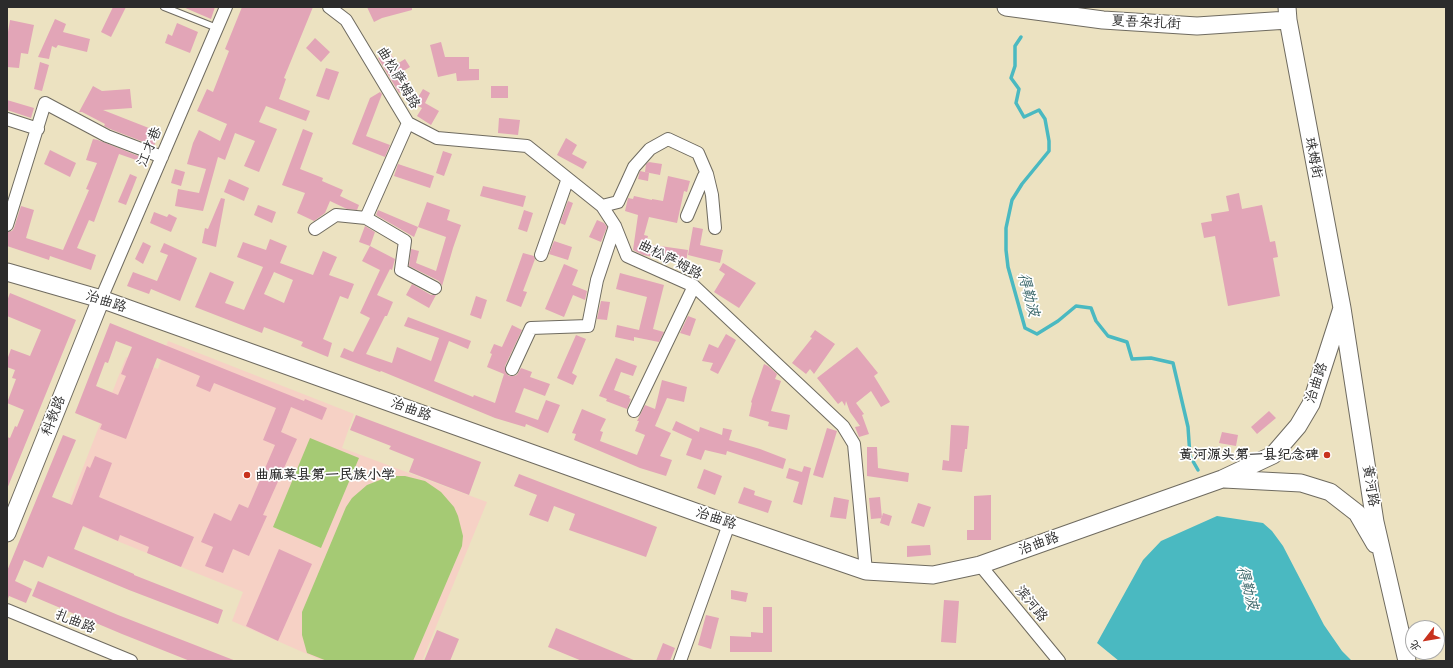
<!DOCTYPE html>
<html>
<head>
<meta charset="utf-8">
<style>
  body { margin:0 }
  #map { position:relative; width:1453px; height:668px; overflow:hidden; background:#ece2c1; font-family:Pangolin,"LXGW WenKai TC",sans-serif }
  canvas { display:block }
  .frame { position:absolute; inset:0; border:8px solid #2b2b2b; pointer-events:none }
  .north { position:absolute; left:1405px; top:620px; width:40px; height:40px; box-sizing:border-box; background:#fff; border:1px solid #aaa; border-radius:50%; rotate:239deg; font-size:11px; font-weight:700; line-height:16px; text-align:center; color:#2b2b2b }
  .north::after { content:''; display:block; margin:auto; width:14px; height:18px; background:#c8321e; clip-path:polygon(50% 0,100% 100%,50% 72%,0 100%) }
</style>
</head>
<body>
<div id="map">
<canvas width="1453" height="668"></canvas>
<div class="frame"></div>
<div class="north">北</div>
</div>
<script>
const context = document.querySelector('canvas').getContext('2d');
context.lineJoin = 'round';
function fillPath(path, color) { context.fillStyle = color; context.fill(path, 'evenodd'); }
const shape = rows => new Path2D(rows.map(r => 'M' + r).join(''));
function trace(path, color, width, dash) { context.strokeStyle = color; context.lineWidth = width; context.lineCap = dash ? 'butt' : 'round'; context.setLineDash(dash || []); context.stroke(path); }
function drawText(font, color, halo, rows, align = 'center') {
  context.font = font + ' Pangolin,"LXGW WenKai TC",sans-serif'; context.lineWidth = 3.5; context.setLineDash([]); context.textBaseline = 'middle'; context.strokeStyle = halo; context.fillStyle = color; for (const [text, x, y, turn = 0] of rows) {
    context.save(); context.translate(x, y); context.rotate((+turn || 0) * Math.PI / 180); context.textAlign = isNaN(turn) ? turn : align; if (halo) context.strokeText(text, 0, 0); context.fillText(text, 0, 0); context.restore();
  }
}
fillPath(shape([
  [168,341,354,414,342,448,487,502,422,661,323,661,232,621,243,592,63,519,126,357,158,369]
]), '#f6d1c5');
fillPath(shape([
  [310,438,359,458,321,548,273,527],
  [395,476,405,476,425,481,441,492,454,507,458,516,463,536,462,546,413,661,327,661,307,653,302,635,302,612,346,507,352,498,367,485,385,478]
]), '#a5ca74');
fillPath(shape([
  [1217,516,1263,523,1272,531,1283,546,1324,625,1342,651,1352,661,1119,661,1097,643,1143,560,1161,541]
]), '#4ab9c1');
trace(shape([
  [1021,37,1015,46,1015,66,1011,78,1019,89,1016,103,1024,117,1039,110,1045,119,1049,141,1049,151,1022,184,1012,200,1006,228,1006,250,1008,267,1025,328,1037,334,1058,321,1076,306,1091,308,1096,321,1108,336,1127,342,1132,359,1151,358,1173,363,1188,427,1190,456,1198,470]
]), '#4ab9c1', 3.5);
fillPath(shape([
  [113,7,126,7,111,37,101,32],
  [183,7,215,7,211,19],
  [242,7,313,7,284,78,286,79,279,99,310,111,306,121,266,106,259,122,277,129,259,172,244,166,255,141,235,133,225,160,218,157,203,211,175,206,178,189,199,193,206,169,187,164,193,143,199,130,220,141,227,124,197,111,207,89,213,92,229,51,225,49],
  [367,7,412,7,412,10,382,18,374,22],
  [55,19,66,24,63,32,90,39,87,52,58,45,56,48,52,46,49,59,38,57],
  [10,20,34,25,28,54,21,53,19,68,7,67,8,32],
  [177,23,198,32,190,53,165,43,168,34,172,36],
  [315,38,330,52,321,62,306,48],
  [441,42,445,57,469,57,469,69,479,69,479,80,457,81,456,73,438,77,430,45],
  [389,51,397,64,405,59,410,67,402,72,411,86,399,93,378,58],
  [40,62,49,65,42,91,34,89],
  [326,68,339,72,329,100,316,96],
  [93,86,102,91,130,89,132,108,103,110,159,132,154,146,110,129,104,126,105,124,82,112,79,112],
  [491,86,508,86,508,98,491,98],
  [423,89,430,93,425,103,439,111,431,125,417,116,422,108,414,104],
  [380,92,382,94,366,136,390,145,385,157,352,144,370,98],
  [7,100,34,108,31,118,7,110],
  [499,118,520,120,518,135,498,133],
  [303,129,313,133,300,169,323,178,322,181,343,190,340,196,359,205,357,210,347,209,330,201,325,213,314,221,297,213,305,193,282,185],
  [566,138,577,145,572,154,587,162,583,169,557,155],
  [93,139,98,140,141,157,139,161,119,154,94,222,89,220,77,248,96,255,91,270,50,256,49,260,7,246,7,232,12,231,14,228,21,206,34,210,26,238,63,250,89,190,86,189,97,163,86,160],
  [50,150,76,163,70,177,44,164],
  [443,151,452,154,444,176,436,173],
  [649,162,662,164,660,175,645,172,646,164],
  [398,164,434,176,430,188,394,176],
  [175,169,185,172,181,186,171,183],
  [640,171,649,173,648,181,638,179],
  [130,174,137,177,126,205,118,202],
  [668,176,690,181,687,192,684,191,677,223,649,217,644,235,648,236,646,244,688,250,686,263,643,255,633,250,638,215,625,211,628,198,633,199,634,196,652,200,652,199,663,201],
  [229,179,249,188,244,201,224,192],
  [483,186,526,196,523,207,480,196],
  [1239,193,1242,209,1262,205,1270,242,1275,241,1278,257,1273,258,1280,296,1228,306,1215,236,1204,238,1201,223,1212,221,1211,214,1229,211,1226,196],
  [221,198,225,199,216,247,202,243,205,228,208,229],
  [568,201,573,203,565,225,560,223],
  [427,202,450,210,447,220,461,225,453,248,442,286,439,281,409,266,411,249,419,251,416,263,436,271,446,237,418,227],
  [258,205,276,212,272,223,254,215],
  [378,210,418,227,414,237,376,215],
  [524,210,533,213,527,232,518,229],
  [154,212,167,217,169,214,177,218,171,232,150,223],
  [597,220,604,223,607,227,601,242,589,237],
  [365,226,375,232,370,246,359,242],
  [693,227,703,229,700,245,723,250,720,263,688,255],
  [270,239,287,246,280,263,313,275,323,251,337,257,329,275,354,284,348,299,340,296,323,339,332,343,328,357,301,346,303,342,264,327,262,333,195,307,210,272,234,282,225,303,244,310,263,267,237,257,243,242,266,250],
  [274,272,293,280,284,303,264,294],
  [554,241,572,247,568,260,549,254],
  [143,242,151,246,143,264,135,259],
  [164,243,197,258,180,301,151,289,149,294,127,286,133,272,157,281,168,255,160,252],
  [370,246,395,259,392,270,390,269,377,295,393,302,387,316,385,316,366,354,392,363,397,347,431,361,439,338,404,326,408,317,471,341,468,349,449,341,434,381,473,397,474,395,495,403,504,374,487,367,492,354,490,353,494,344,502,347,512,325,522,330,505,366,506,373,509,376,513,376,517,375,521,368,532,372,530,377,550,384,545,396,524,388,515,412,538,420,546,400,560,405,548,433,526,424,525,427,495,418,381,371,380,372,340,357,344,348,353,352,370,318,360,313,380,270,362,261],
  [523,253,534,256,535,259,523,291,527,292,521,307,506,301],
  [723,263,756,283,739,308,714,292,725,274,719,270],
  [564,264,578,270,572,285,587,291,585,300,573,295,564,317,545,309],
  [620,273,664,285,653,329,664,332,659,342,634,337,634,341,615,337,617,325,639,330,647,297,616,289],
  [412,284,431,295,436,295,429,308,406,295],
  [10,293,76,320,7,489,7,437,10,438,15,426,17,427,24,410,7,403,16,379,12,378,15,370,7,367,7,360,11,349,30,356,41,330,7,316,7,301],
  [476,296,487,300,481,319,470,315],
  [601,301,610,302,607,320,597,319],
  [688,316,696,319,690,336,680,333],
  [110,323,304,401,305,399,327,408,322,420,291,407,281,432,297,439,263,515,267,516,249,556,233,549,223,573,205,566,213,547,201,542,214,513,231,521,239,504,248,508,275,445,263,440,276,408,214,383,210,392,196,386,200,376,157,358,126,439,100,429,102,424,75,413],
  [116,341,132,347,121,374,126,376,118,395,96,386,105,362,108,363],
  [815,330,835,344,814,374,810,369,806,374,792,363,812,338,810,337],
  [726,334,736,340,718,374,710,370,713,363,702,361,709,344,718,348],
  [576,335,586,339,572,373,577,376,573,385,557,378],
  [857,347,878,373,874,376,890,402,881,407,871,391,856,403,864,414,862,415,869,434,859,437,855,427,860,426,850,412,846,401,845,406,842,401,838,404,817,378],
  [616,358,637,366,633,376,621,372,614,390,630,396,629,398,631,399,627,409,606,401,607,399,599,396],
  [764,364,768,366,777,374,775,379,781,381,771,411,790,415,787,430,768,426,769,422,749,416,752,403,751,402],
  [662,380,687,387,684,402,667,398,655,426,671,433,660,456,672,460,666,476,640,468,574,440,576,434,572,433,582,409,606,419,600,431,603,432,600,441,637,455,645,435,635,431,639,421,637,421,645,405,655,409],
  [1269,411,1276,418,1257,434,1251,427],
  [356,415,481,462,469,495,409,472,414,459,389,449,391,446,350,430],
  [676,421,699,432,700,427,722,435,723,428,732,430,729,440,760,449,786,459,783,469,727,451,726,455,705,450,701,460,686,455,692,439,672,430],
  [951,425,969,426,967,449,965,449,962,472,942,470,943,460,949,461],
  [827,428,837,431,823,478,813,475],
  [1222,432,1238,435,1236,446,1219,443],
  [63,435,76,440,52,497,72,505,87,466,90,468,95,456,112,463,99,497,194,537,181,567,147,553,149,547,120,535,118,541,83,526,74,549,134,574,134,575,223,610,218,624,129,590,48,556,43,568,24,560,15,581,32,589,26,603,9,596,7,601,7,571],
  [867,447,877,447,878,468,909,473,908,482,867,476],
  [804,466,811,468,802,505,793,502,799,482,786,478,789,468,802,472],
  [704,469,722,476,715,495,697,488],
  [519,474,657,527,646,557,569,530,575,514,554,506,548,522,529,515,537,495,514,486],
  [744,487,755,491,754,495,772,501,768,513,738,503],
  [991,495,991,540,967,540,967,530,974,530,974,496],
  [834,497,849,500,846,519,830,517],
  [880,497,882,518,871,519,869,498],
  [918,503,931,507,924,527,911,523],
  [883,513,892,516,889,526,880,523],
  [930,545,931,555,907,557,907,546],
  [279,549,312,564,278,641,246,626],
  [38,581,118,615,236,661,190,661,122,634,32,596],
  [731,590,748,593,746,602,731,599],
  [944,600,959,601,956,643,941,642],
  [763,607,772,607,772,652,730,652,730,636,751,637,751,632,763,633],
  [706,615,719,618,711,649,698,645],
  [556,628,636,661,582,661,548,647],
  [437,630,459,639,450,661,424,661],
  [663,643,675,648,670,661,656,661]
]), '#e2a5b7');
const lane = shape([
  [164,7,217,28]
]);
const street = shape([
  [329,7,346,20,408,123,437,138,527,146,602,206,615,226,627,256,694,286,843,426,854,444,866,571],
  [7,119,38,129],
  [408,123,366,218,405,241,401,270,435,288],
  [602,206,618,202,634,167,650,149,668,139,698,153,707,174,712,195,715,228],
  [687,216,704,176],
  [7,225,45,103,107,136,162,157],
  [315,229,336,215,366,218],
  [541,255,567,181],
  [101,299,226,7],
  [512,369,531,328,588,326,597,280,615,226],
  [634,411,694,286],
  [980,565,1059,661],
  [7,610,131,661],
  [680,661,729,524]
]);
const secondary = shape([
  [1006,7,1103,20,1197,26,1288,20],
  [1287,7,1288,20,1342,308,1375,522,1407,661],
  [7,272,101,299,729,524,866,571,933,575,980,565,1222,479,1273,455,1298,426,1311,404,1342,308],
  [1224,479,1301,483,1330,492,1357,513,1375,544],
  [7,533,101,299]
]);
trace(lane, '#6f6b60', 8);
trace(street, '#6f6b60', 14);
trace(secondary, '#6f6b60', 19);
trace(lane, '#fff', 6);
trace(street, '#fff', 12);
trace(secondary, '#fff', 17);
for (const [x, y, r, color] of [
  [1327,455,4,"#c8321e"],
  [247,475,4,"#c8321e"]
]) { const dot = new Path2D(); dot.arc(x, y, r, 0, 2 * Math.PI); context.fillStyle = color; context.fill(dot); trace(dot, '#fff', 1.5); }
drawText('14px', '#2b2b2b', '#fff', [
  ["夏吾杂扎街",1146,23,3],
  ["曲松萨姆路",398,78,59],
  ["江才巷",150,147,-67],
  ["珠姆街",1313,158,79],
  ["曲松萨姆路",670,260,27],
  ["治曲路",106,302,18],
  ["治曲路",1317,383,-71],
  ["治曲路",411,410,20],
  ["科教路",54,416,-68],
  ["黄河路",1370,486,81],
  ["治曲路",716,519,19],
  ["治曲路",1039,544,-20],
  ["滨河路",1031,604,51],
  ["扎曲路",75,622,22]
]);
drawText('bold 14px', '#2b2b2b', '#fff', [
  ["黄河源头第一县纪念碑",1319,455],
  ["曲麻莱县第一民族小学",255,475,"left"]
], 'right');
drawText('italic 15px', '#376467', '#fff', [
  ["得勒波",1028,295,75],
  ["得勒波",1247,588,75]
]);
</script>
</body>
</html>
